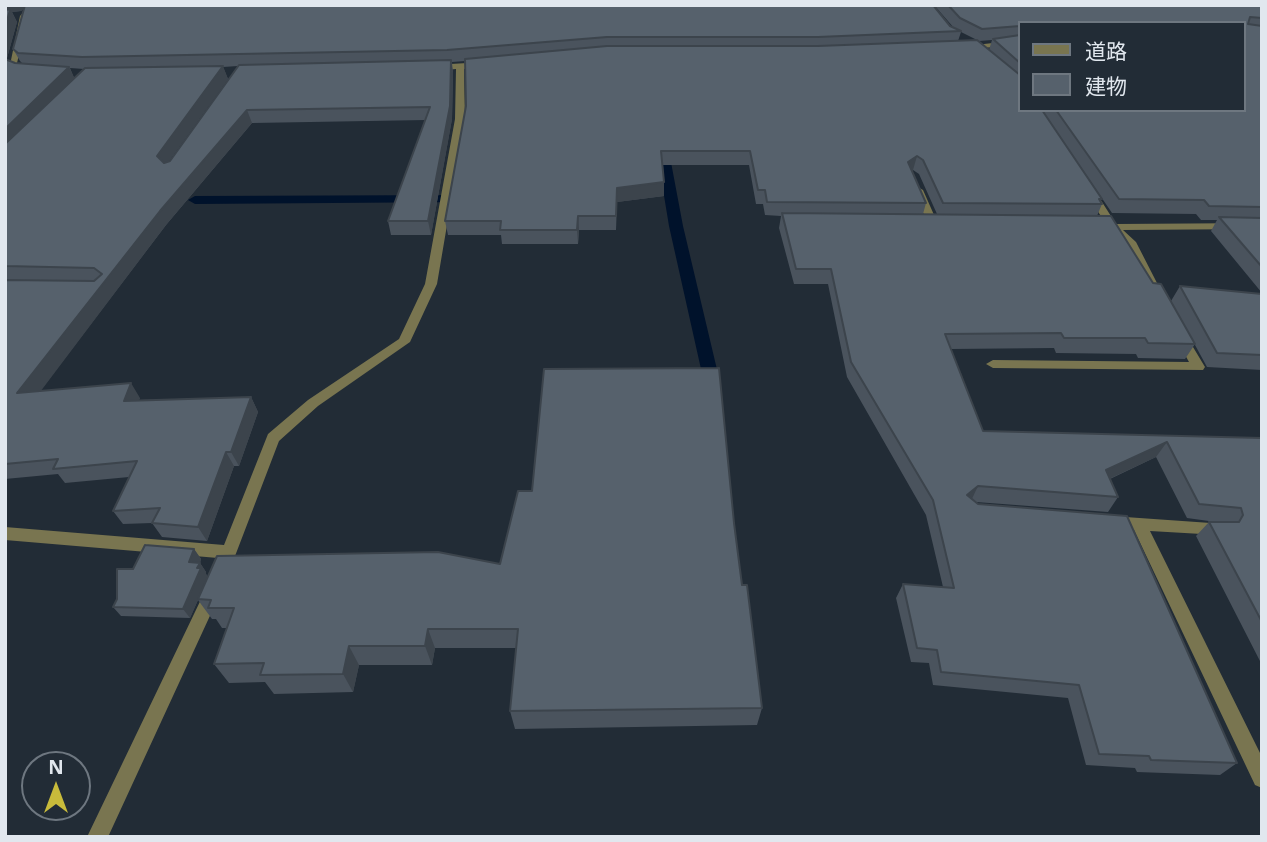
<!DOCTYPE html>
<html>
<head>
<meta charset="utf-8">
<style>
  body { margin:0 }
  #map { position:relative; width:1267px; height:842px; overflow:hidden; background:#222c36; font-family:"Noto Sans","Noto Sans JP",sans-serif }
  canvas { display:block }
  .frame { position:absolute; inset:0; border:7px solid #e1e7ee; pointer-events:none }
  .legend { position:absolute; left:1018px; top:21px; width:228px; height:91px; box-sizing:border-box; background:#222c36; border:2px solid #6e7780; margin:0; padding:9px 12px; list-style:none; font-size:21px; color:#e1e7ee }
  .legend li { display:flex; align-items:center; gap:14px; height:35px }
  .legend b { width:35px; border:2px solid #6e7780 }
  .north { position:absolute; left:21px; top:751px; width:70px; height:70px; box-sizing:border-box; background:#222c36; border:2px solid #6e7780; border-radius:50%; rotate:0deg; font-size:19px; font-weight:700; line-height:28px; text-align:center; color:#e1e7ee }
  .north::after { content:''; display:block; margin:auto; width:24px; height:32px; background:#c8bb3b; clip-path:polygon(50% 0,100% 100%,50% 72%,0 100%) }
</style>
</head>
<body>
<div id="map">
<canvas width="1267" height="842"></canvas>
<div class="frame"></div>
<ul class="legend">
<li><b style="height:9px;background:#797550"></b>道路</li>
<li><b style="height:19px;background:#56616c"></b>建物</li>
</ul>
<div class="north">N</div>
</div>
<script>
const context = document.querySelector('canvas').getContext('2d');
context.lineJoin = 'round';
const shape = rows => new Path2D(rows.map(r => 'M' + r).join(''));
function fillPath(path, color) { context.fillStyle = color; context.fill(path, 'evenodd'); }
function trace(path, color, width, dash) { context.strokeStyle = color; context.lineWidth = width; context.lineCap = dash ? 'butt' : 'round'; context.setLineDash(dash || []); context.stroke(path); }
fillPath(shape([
  [661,137,667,141,683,226,719,378,711,384,703,378,669,226,655,141,661,137],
  [463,195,468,196,468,202,195,204,188,200,195,196,463,195]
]), '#00122b');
fillPath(shape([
  [30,5,38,5,28,17,17,63,10,65,20,16,30,5],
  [1020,40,1020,44,966,50,962,48,966,46,1020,40],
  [484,62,488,65,487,67,464,69,465,119,437,284,410,342,318,406,279,441,227,577,221,579,215,577,213,572,218,558,5,540,5,527,224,545,268,434,308,400,399,339,425,284,455,119,456,69,434,71,430,68,434,65,484,62],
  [918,187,923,190,938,224,937,226,933,227,928,224,913,190,918,187],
  [1091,190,1095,191,1116,224,1262,223,1262,229,1123,230,1136,242,1157,283,1151,287,1145,283,1125,244,1104,227,1106,224,1086,193,1091,190],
  [1181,333,1187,337,1205,367,1203,370,993,368,986,364,993,360,1189,362,1175,337,1181,333],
  [1111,516,1225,524,1227,529,1225,534,1219,535,1150,531,1262,757,1262,788,1255,785,1134,530,1105,526,1103,522,1105,518,1111,516],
  [212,587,218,589,220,594,108,837,87,837,206,589,212,587]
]), '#797550');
fillPath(shape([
  [5,5,950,26,954,28,934,5,1262,5,1262,293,1211,231,1217,220,1201,220,1196,214,1112,213,1042,110,1244,110,1020,23,1020,110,1102,199,1100,201,1102,204,1097,216,1153,283,1195,344,1185,359,1138,358,1136,354,1056,353,1054,348,951,349,983,431,1262,438,1262,665,1196,536,1209,522,1216,522,1187,518,1156,457,1110,479,1118,497,1108,512,976,502,1237,763,1220,775,1137,772,1135,768,1086,765,1068,698,933,685,929,663,911,662,896,598,903,584,943,587,926,515,847,377,828,284,794,284,779,228,781,216,765,215,763,204,756,204,749,165,663,165,664,196,617,202,616,230,579,230,578,244,502,244,501,235,448,235,445,221,466,106,465,61,452,62,453,73,452,119,431,235,391,235,388,221,426,120,252,123,166,225,40,391,140,398,139,400,251,397,258,412,239,466,234,466,207,541,162,537,152,523,123,524,113,511,129,477,65,483,58,474,5,479],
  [24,8,13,49,20,61,23,64,15,63,6,59,7,58,17,22,12,12,21,11],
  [961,32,977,40,958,41],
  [992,40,989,50,979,41],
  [238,66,170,161,169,161,228,79,223,67],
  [70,68,84,69,74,78],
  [913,170,919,174,937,214,923,214,926,203,912,171],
  [1180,286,1262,294,1262,370,1207,367,1171,301],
  [734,523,742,585,762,708,757,725,515,729,510,711,516,648,435,648,432,665,359,665,353,692,274,694,265,682,229,683,214,664,227,628,222,628,216,619,212,619,198,600,190,618,121,616,113,607,133,569,194,549,201,559,200,563,206,572,206,574,208,577,500,564]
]), '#4a535d');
fillPath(shape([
  [5,5,27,5,21,11,12,12,17,22,7,58,5,59],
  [451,60,453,73,452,119,431,235,428,221],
  [223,66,228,79,163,169,157,156],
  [69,67,75,79,5,150,5,129],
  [247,110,252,123,166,225,28,408,17,393,160,211],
  [917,156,913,170,905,176,908,162],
  [664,182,664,196,617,202,616,230,617,188],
  [578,216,579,230,578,244,577,230],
  [131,383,140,398,133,415,124,401],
  [251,397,258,412,239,466,231,452],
  [1167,442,1156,457,1096,485,1106,470],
  [226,452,234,466,207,541,198,527],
  [978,486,971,501,967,495],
  [194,549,201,559,200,563,206,572,206,574,208,577,190,618,183,609,189,562],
  [428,629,435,648,432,665,425,646],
  [349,646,359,665,353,692,343,674]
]), '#3c444c');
const building = shape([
  [25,5,933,5,950,26,961,31,818,37,607,37,447,50,82,57,18,53,13,49,25,5],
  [948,5,1262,5,1262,18,1250,17,1248,24,1262,26,1262,207,1209,206,1204,200,1119,199,1056,110,1244,110,1244,23,1020,23,1020,26,982,29,960,18,948,5],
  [5,9,10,10,5,28,5,9],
  [1020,35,1020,63,993,39,1020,35],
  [977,40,1020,75,1020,110,1042,110,1102,199,1099,199,1102,204,943,203,923,160,917,156,908,162,926,203,767,202,765,190,758,190,750,151,661,151,664,182,617,188,616,216,578,216,577,230,500,230,501,221,445,221,466,106,465,59,607,46,818,46,977,40],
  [5,59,15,63,69,67,5,129,5,59],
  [451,60,450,106,428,221,388,221,430,107,247,110,160,211,17,393,131,383,124,401,251,397,231,452,226,452,198,527,152,523,160,508,113,511,137,461,53,469,58,459,5,464,5,280,94,281,102,274,94,268,5,266,5,144,85,68,223,66,157,156,164,163,170,161,239,65,451,60],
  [782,213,1111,216,1153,283,1161,284,1195,344,1148,343,1145,338,1064,338,1061,333,945,334,983,431,1262,438,1262,622,1209,522,1239,522,1243,515,1241,508,1199,504,1167,442,1106,470,1118,497,978,486,967,495,978,504,1127,516,1237,763,1151,760,1149,756,1099,754,1079,685,941,672,937,650,917,648,903,584,954,588,933,500,851,362,831,269,796,269,782,213],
  [1219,217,1262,218,1262,267,1219,217],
  [1180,286,1262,294,1262,355,1217,353,1180,286],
  [719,368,734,523,742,585,747,585,762,708,510,711,518,629,428,629,425,646,349,646,343,674,260,675,264,663,214,664,234,608,208,608,211,600,198,599,217,556,438,552,500,564,518,491,532,491,544,369,719,368],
  [145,545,194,549,189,562,200,563,197,568,201,568,183,609,113,607,117,599,117,569,133,569,145,545]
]);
fillPath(building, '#56616c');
trace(building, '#3c444c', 2);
</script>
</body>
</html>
